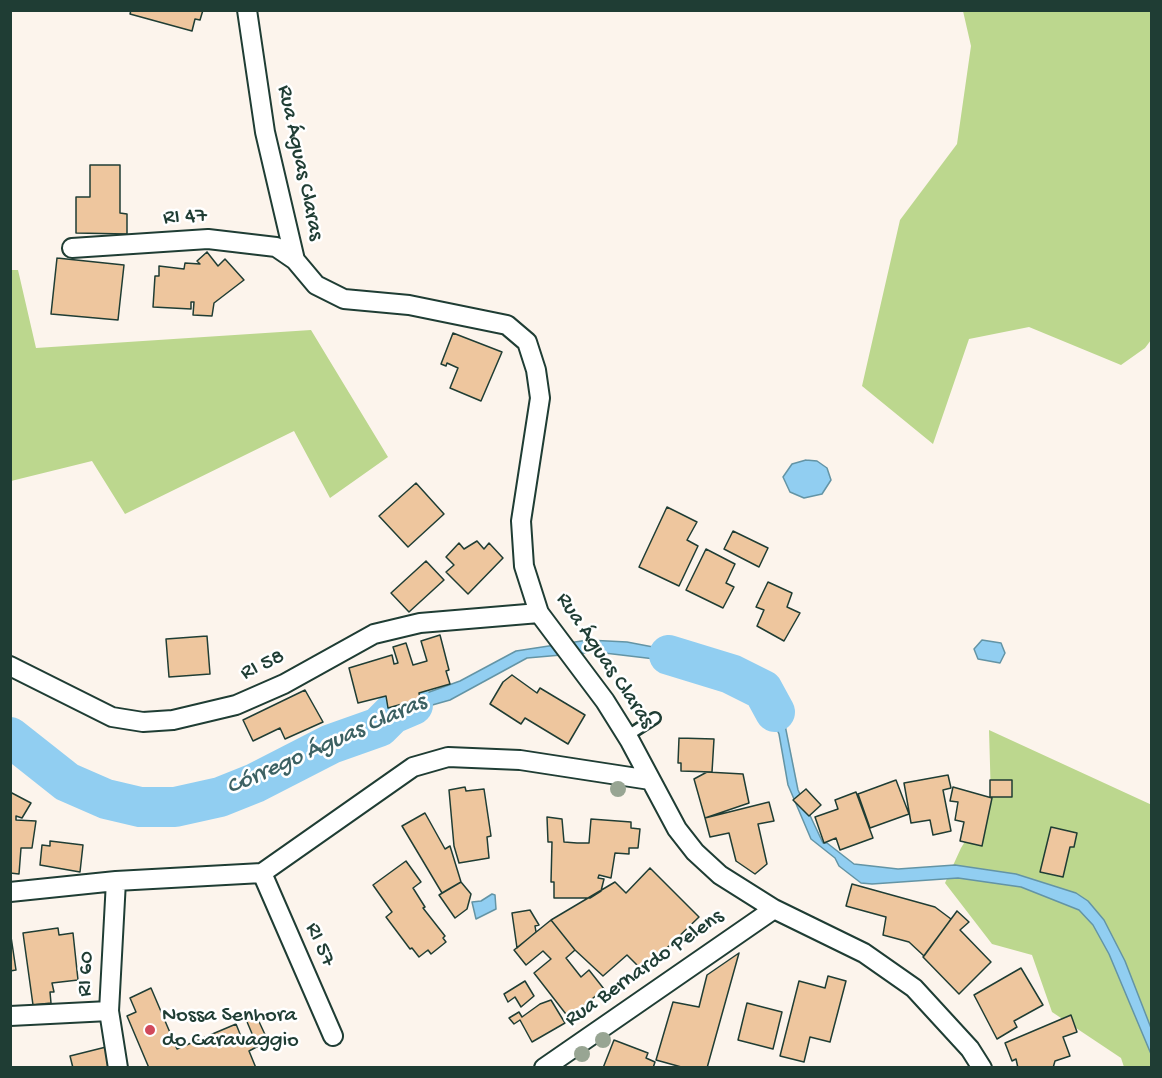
<!DOCTYPE html>
<html>
<head>
<meta charset="utf-8">
<style>
  body { margin:0 }
  #map { position:relative; width:1162px; height:1078px; overflow:hidden; background:#fcf4ec; font-family:"Gochi Hand",sans-serif }
  canvas { display:block }
  .frame { position:absolute; inset:0; border:12px solid #1f3d34; pointer-events:none }
</style>
</head>
<body>
<div id="map">
<canvas width="1162" height="1078"></canvas>
<div class="frame"></div>
</div>
<script>
const context = document.querySelector('canvas').getContext('2d');
context.lineJoin = 'round';
function fillPath(path, color) { context.fillStyle = color; context.fill(path, 'evenodd'); }
const shape = rows => new Path2D(rows.map(r => 'M' + r).join(''));
function trace(path, color, width, dash) { context.strokeStyle = color; context.lineWidth = width; context.lineCap = dash ? 'butt' : 'round'; context.setLineDash(dash || []); context.stroke(path); }
function drawText(font, color, halo, rows, align = 'center') {
  context.font = font + ' "Gochi Hand",sans-serif'; context.lineWidth = 5; context.setLineDash([]); context.textBaseline = 'middle'; context.strokeStyle = halo; context.fillStyle = color; for (const [text, x, y, turn = 0] of rows) {
    context.save(); context.translate(x, y); context.rotate((+turn || 0) * Math.PI / 180); context.textAlign = isNaN(turn) ? turn : align; if (halo) context.strokeText(text, 0, 0); context.fillText(text, 0, 0); context.restore();
  }
}
fillPath(shape([
  [963,11,1151,11,1151,340,1145,348,1121,365,1029,327,969,339,933,444,862,386,900,220,957,144,971,46],
  [11,270,18,270,36,348,311,330,388,457,330,498,294,431,125,514,92,461,11,481],
  [989,730,1152,805,1151,1067,1124,1067,1121,1058,1052,1012,1032,955,992,944,945,883,961,848,991,799]
]), '#bcd78e');
const water = shape([
  [806,460,817,461,827,468,831,480,822,494,804,498,790,492,783,477,792,464,806,460],
  [588,640,627,642,695,655,727,668,717,674,680,662,596,652,527,658,450,700,404,713,377,730,368,732,377,726,384,713,421,699,421,695,460,681,516,651,588,640],
  [982,640,1001,643,1005,653,1000,663,978,659,974,649,982,640],
  [740,673,768,690,784,720,798,790,823,843,827,843,854,864,898,869,955,865,1016,874,1076,893,1088,901,1104,920,1125,961,1151,1028,1151,1054,1109,954,1093,925,1079,910,1021,887,958,878,872,884,861,883,839,866,835,858,811,839,788,785,779,734,761,696,730,679,740,673],
  [492,894,495,895,496,909,476,919,472,902,481,901,492,894]
]);
fillPath(water, '#91cef1');
trace(water, '#6394a5', 1.5);
trace(shape([
  [669,655,731,674,763,690,775,712],
  [10,737,67,782,106,799,140,807,175,807,220,797,255,783,331,744,379,727,392,714,413,705]
]), '#91cef1', 40);
const building = shape([
  [131,10,203,10,200,20,195,19,192,31,130,14,131,10],
  [90,165,120,165,120,213,127,214,127,234,76,233,76,197,90,197,90,165],
  [207,252,218,266,225,259,244,280,214,303,212,316,193,315,194,302,191,302,191,309,153,307,155,276,159,276,159,266,184,269,185,263,200,264,197,261,207,252],
  [57,258,124,265,118,320,51,314,57,258],
  [453,333,502,352,481,401,450,388,458,368,447,363,446,366,441,364,453,333],
  [416,483,444,514,408,547,379,516,416,483],
  [667,507,697,522,687,540,698,546,679,586,639,567,667,507],
  [733,531,768,548,759,567,724,549,733,531],
  [477,541,484,549,489,543,503,558,468,594,446,572,454,565,446,557,459,543,464,549,477,541],
  [706,549,735,564,726,583,734,587,723,608,686,590,706,549],
  [426,561,444,580,409,612,391,593,426,561],
  [768,582,792,593,787,607,800,613,784,641,757,626,764,610,756,607,768,582],
  [440,635,449,670,446,671,450,684,419,693,420,699,388,708,386,696,358,703,349,668,392,655,394,664,398,663,393,647,406,643,413,665,427,661,421,641,440,635],
  [207,636,210,674,169,677,166,639,207,636],
  [512,675,537,693,540,688,585,715,568,744,525,718,521,724,490,704,503,682,512,675],
  [305,690,323,722,285,739,280,728,253,741,243,720,305,690],
  [679,738,714,739,712,772,681,771,681,763,678,763,679,738],
  [707,772,743,774,749,803,705,818,694,779,707,772],
  [948,775,951,788,943,790,951,831,933,835,930,820,911,823,904,783,948,775],
  [896,780,909,814,870,828,858,794,896,780],
  [990,780,1012,780,1012,797,990,797,990,780],
  [465,787,466,791,484,789,491,836,487,837,489,858,459,863,454,846,449,790,465,787],
  [953,787,992,798,982,846,960,841,964,822,955,820,958,802,950,801,953,787],
  [806,789,821,805,809,816,793,800,806,789],
  [10,792,31,803,22,818,16,816,16,820,36,821,32,848,21,848,19,874,10,873,10,792],
  [856,792,873,838,840,850,836,838,824,843,815,817,838,809,835,800,856,792],
  [769,802,774,821,758,824,767,864,755,874,736,861,729,833,710,837,705,818,769,802],
  [425,813,445,849,450,846,461,882,442,893,402,826,425,813],
  [547,817,562,819,564,842,577,843,589,843,591,819,631,822,631,828,640,829,638,848,629,848,629,854,615,853,611,878,599,875,598,878,604,879,601,891,590,898,554,898,554,882,551,882,552,842,548,842,547,817],
  [1051,827,1077,833,1074,847,1070,847,1063,877,1040,872,1051,827],
  [50,841,83,845,80,872,40,865,42,845,50,846,50,841],
  [406,861,421,882,413,888,425,907,423,908,445,936,443,938,446,942,431,954,428,950,419,957,412,948,410,949,386,917,392,912,373,885,406,861],
  [650,868,699,917,643,971,627,955,603,976,575,950,551,920,615,882,626,893,650,868],
  [461,882,471,894,467,909,455,918,439,895,461,882],
  [852,884,935,907,951,919,924,956,909,942,883,935,886,917,846,906,852,884],
  [530,910,539,925,535,926,536,932,517,948,512,913,530,910],
  [957,911,969,922,960,930,991,962,959,994,923,957,957,911],
  [551,920,575,950,566,958,581,977,589,970,604,989,569,1018,534,973,551,959,543,951,526,965,514,950,551,920],
  [58,928,59,935,73,933,78,980,52,983,54,992,50,992,51,1003,33,1005,23,933,58,928],
  [10,930,16,970,10,971,10,930],
  [739,953,707,1068,685,1068,656,1060,673,1002,699,1007,707,975,739,953],
  [1021,968,1043,1005,1014,1021,1017,1027,997,1039,974,995,1021,968],
  [828,976,846,981,830,1042,810,1037,804,1062,780,1056,799,981,825,988,828,976],
  [525,981,534,996,521,1007,515,997,508,1002,504,994,525,981],
  [151,988,177,1049,236,1024,242,1039,253,1036,245,1017,255,1013,268,1041,249,1051,256,1068,149,1068,127,1016,136,1012,130,998,151,988],
  [551,1000,565,1023,532,1042,520,1020,514,1024,509,1018,519,1012,522,1017,540,1004,551,1000],
  [747,1003,782,1012,773,1049,738,1040,747,1003],
  [1071,1015,1077,1032,1063,1037,1070,1056,1055,1061,1053,1068,1018,1068,1016,1059,1012,1061,1005,1043,1071,1015],
  [614,1040,648,1053,646,1058,655,1062,653,1068,603,1068,614,1040],
  [106,1047,111,1068,73,1068,70,1056,106,1047]
]);
fillPath(building, '#eec69e');
trace(building, '#1f3d34', 1.5);
const service = shape([
  [627,736,655,718]
]);
const minor = shape([
  [247,10,265,132,295,260,316,285,344,299,409,305,507,325,527,342,536,370,540,398,521,521,524,566,539,613,605,701,630,741,677,829,695,852,720,875,774,909,864,953,914,988,970,1049,982,1068],
  [72,248,208,239,276,247,295,260],
  [10,666,112,717,143,722,173,720,236,705,284,684,374,634,420,623,539,613],
  [262,873,333,1036],
  [116,881,109,1011,118,1068],
  [10,892,116,881,262,873,413,767,448,757,520,760,650,780],
  [10,1016,109,1011],
  [544,1068,774,909]
]);
trace(service, '#1f3d34', 14);
trace(minor, '#1f3d34', 22);
trace(service, '#fff', 9);
trace(minor, '#fff', 18);
context.fillStyle = '#98a593';
for (const [x, y] of [
  [618,789],
  [603,1040],
  [582,1054]
]) { context.beginPath(); context.arc(x, y, 8, 0, 2 * Math.PI); context.fill(); }
for (const [x, y, r, color] of [
  [150,1030,6,"#d1495b"]
]) { const dot = new Path2D(); dot.arc(x, y, r, 0, 2 * Math.PI); context.fillStyle = color; context.fill(dot); trace(dot, '#fff', 2); }
drawText('22px', '#1f3d34', '#fff', [
  ["Rua Águas Claras",299,163,78],
  ["RI 47",185,218,-3],
  ["Rua Águas Claras",604,661,56],
  ["RI 58",263,666,-25],
  ["RI 57",319,945,66],
  ["Rua Bernardo Pelens",645,969,-35],
  ["RI 60",87,974,-87]
]);
drawText('22px', '#1f3d34', '#fff', [
  ["Nossa Senhora",162,1017],
  ["do Caravaggio",162,1042]
], 'left');
drawText('italic 24px', '#3c6163', '#fff', [
  ["Córrego Águas Claras",327,746,-24]
]);
</script>
</body>
</html>
